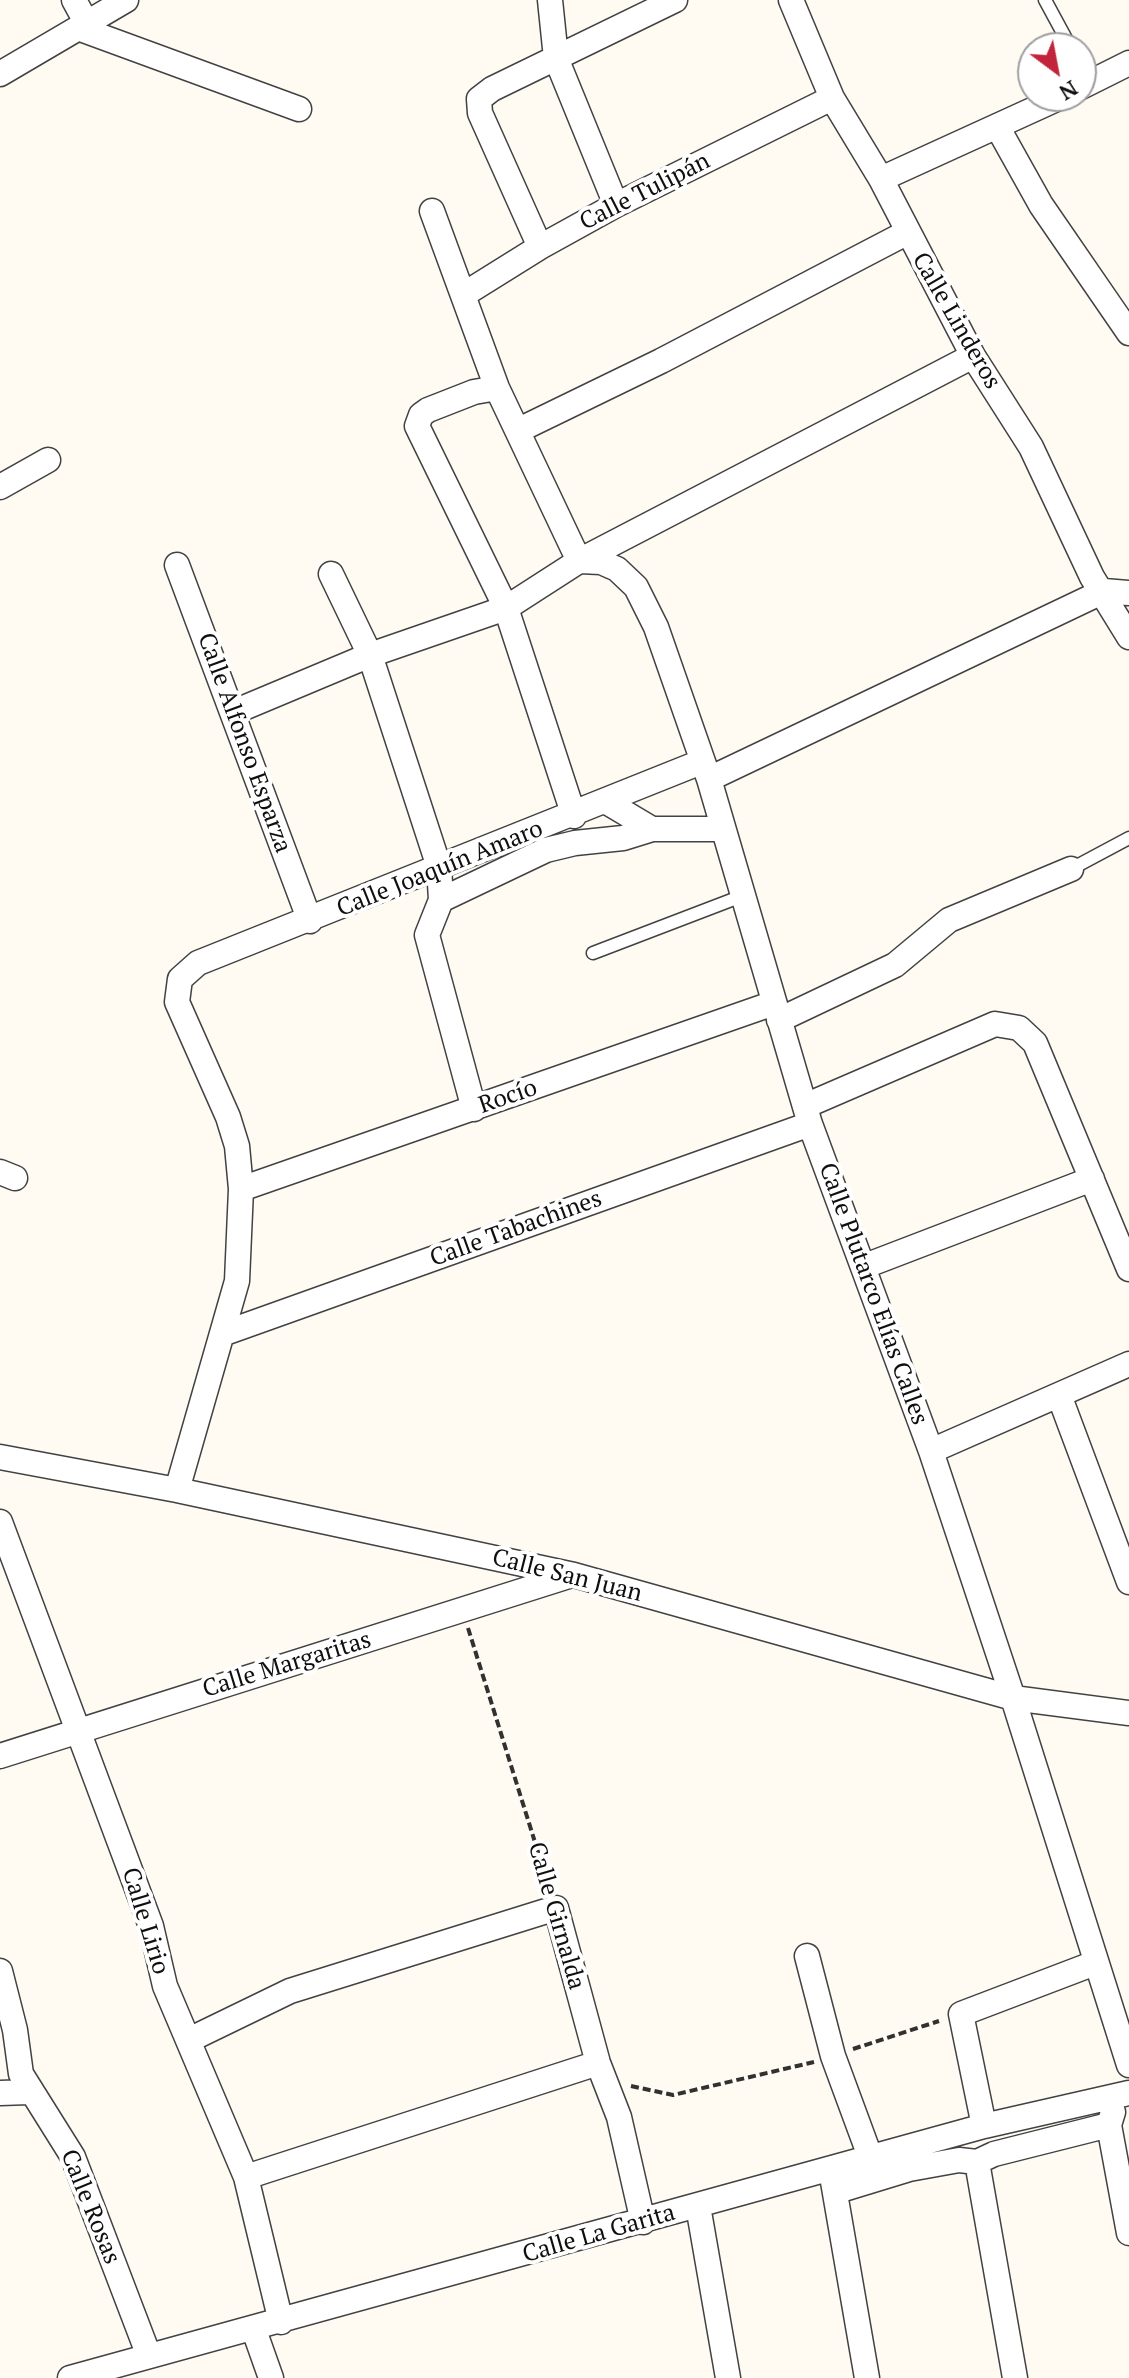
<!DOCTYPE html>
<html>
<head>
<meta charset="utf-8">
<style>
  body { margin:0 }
  #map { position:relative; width:1129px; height:2378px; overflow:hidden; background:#fffbf2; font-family:"PT Serif",serif }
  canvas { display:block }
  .north { position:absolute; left:1017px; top:32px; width:80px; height:80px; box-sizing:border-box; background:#fff; border:2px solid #9f9f9f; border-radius:50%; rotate:148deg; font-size:22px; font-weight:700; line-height:32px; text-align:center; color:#0f0f0f }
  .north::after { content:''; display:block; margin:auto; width:28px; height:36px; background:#c2253b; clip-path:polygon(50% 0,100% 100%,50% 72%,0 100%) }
</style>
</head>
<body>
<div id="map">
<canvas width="1129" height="2378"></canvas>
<div class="north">N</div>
</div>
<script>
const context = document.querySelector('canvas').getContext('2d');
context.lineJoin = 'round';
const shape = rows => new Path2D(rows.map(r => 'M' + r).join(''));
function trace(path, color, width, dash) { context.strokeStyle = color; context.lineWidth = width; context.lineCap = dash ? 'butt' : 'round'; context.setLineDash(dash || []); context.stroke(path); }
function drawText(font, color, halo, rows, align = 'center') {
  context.font = font + ' "PT Serif",serif'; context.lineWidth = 8; context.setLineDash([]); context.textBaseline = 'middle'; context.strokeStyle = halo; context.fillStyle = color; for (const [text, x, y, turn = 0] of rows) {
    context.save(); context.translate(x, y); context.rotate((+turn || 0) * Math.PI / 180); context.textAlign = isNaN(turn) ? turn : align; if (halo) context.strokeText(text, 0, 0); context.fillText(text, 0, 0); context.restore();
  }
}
const service = shape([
  [1045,0,1071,48],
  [1071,869,1129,838],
  [593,953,742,896]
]);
const minor = shape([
  [74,0,86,22],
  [550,0,556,58,616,205],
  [791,0,832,98,881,179,973,356,1031,447,1092,577,1129,637],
  [78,28,299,109],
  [0,74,126,0],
  [1081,87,1129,63],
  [998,128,1041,205,1129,333],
  [881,179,1063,96],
  [432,211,497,388,579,561,601,562,617,569,636,587,656,627,709,779,810,1124,931,1451,1013,1698,1129,2065],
  [540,247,480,113,479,99,492,89,675,0],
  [463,295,540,247,616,205,832,98],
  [497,388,474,392,428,410,421,415,417,426,506,608,574,816],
  [519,430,661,361,906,233],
  [0,487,48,460],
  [177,565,310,921],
  [331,574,370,655,439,867,441,900,427,935,474,1109],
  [234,712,370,655,506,608,579,561,973,356],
  [709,779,1104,591,1129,593],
  [605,801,652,829,723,829],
  [441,900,546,850,575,843,623,838,652,829],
  [779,1020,895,965,949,920,1071,869],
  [805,1106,995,1024,1019,1028,1035,1043,1129,1269],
  [0,1172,15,1178],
  [241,1189,774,1003],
  [865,1266,1092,1179],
  [222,1334,810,1124],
  [1059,1395,1129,1582],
  [931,1451,1129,1364],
  [0,1457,177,1490,574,1575,1013,1698,1129,1713],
  [177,1490,237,1281,241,1189,237,1146,228,1117,177,1002,180,979,198,963,701,762],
  [0,1522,151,1926,165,1986,246,2177,281,2322],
  [0,1756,572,1575],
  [807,1956,833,2056,871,2159],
  [0,1971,15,2030,21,2074,73,2157,149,2356],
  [189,2040,290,1991,556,1908,598,2063,619,2117,643,2222],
  [0,2093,29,2092],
  [1113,2112,1109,2125,1129,2233],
  [984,2126,961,2014,1095,1963],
  [977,2162,1015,2378],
  [832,2176,867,2378],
  [246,2177,598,2063],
  [837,2191,909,2169,959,2160,977,2162,994,2154,1109,2125],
  [698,2206,728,2378],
  [254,2330,271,2378],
  [70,2378,984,2126,1129,2093]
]);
trace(service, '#424242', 15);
trace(minor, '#424242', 27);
trace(shape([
  [468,1628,549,1887],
  [853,2049,939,2021],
  [631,2086,673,2095,814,2062]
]), '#313131', 4, [8, 4]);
trace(service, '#fff', 12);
trace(minor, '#fff', 24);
drawText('24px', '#0f0f0f', '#fff', [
  ["Calle Tulipán",645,192,-27],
  ["Calle Linderos",956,321,60],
  ["Calle Alfonso Esparza",244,743,70],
  ["Calle Joaquín Amaro",440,869,-22],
  ["Rocío",508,1097,-19],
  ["Calle Tabachines",516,1229,-20],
  ["Calle Plutarco Elías Calles",873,1294,70],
  ["Calle San Juan",567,1576,14],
  ["Calle Margaritas",287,1665,-17],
  ["Calle Girnalda",556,1916,74],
  ["Calle Lirio",145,1921,73],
  ["Calle Rosas",90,2207,68],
  ["Calle La Garita",599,2234,-16]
]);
</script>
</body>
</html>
